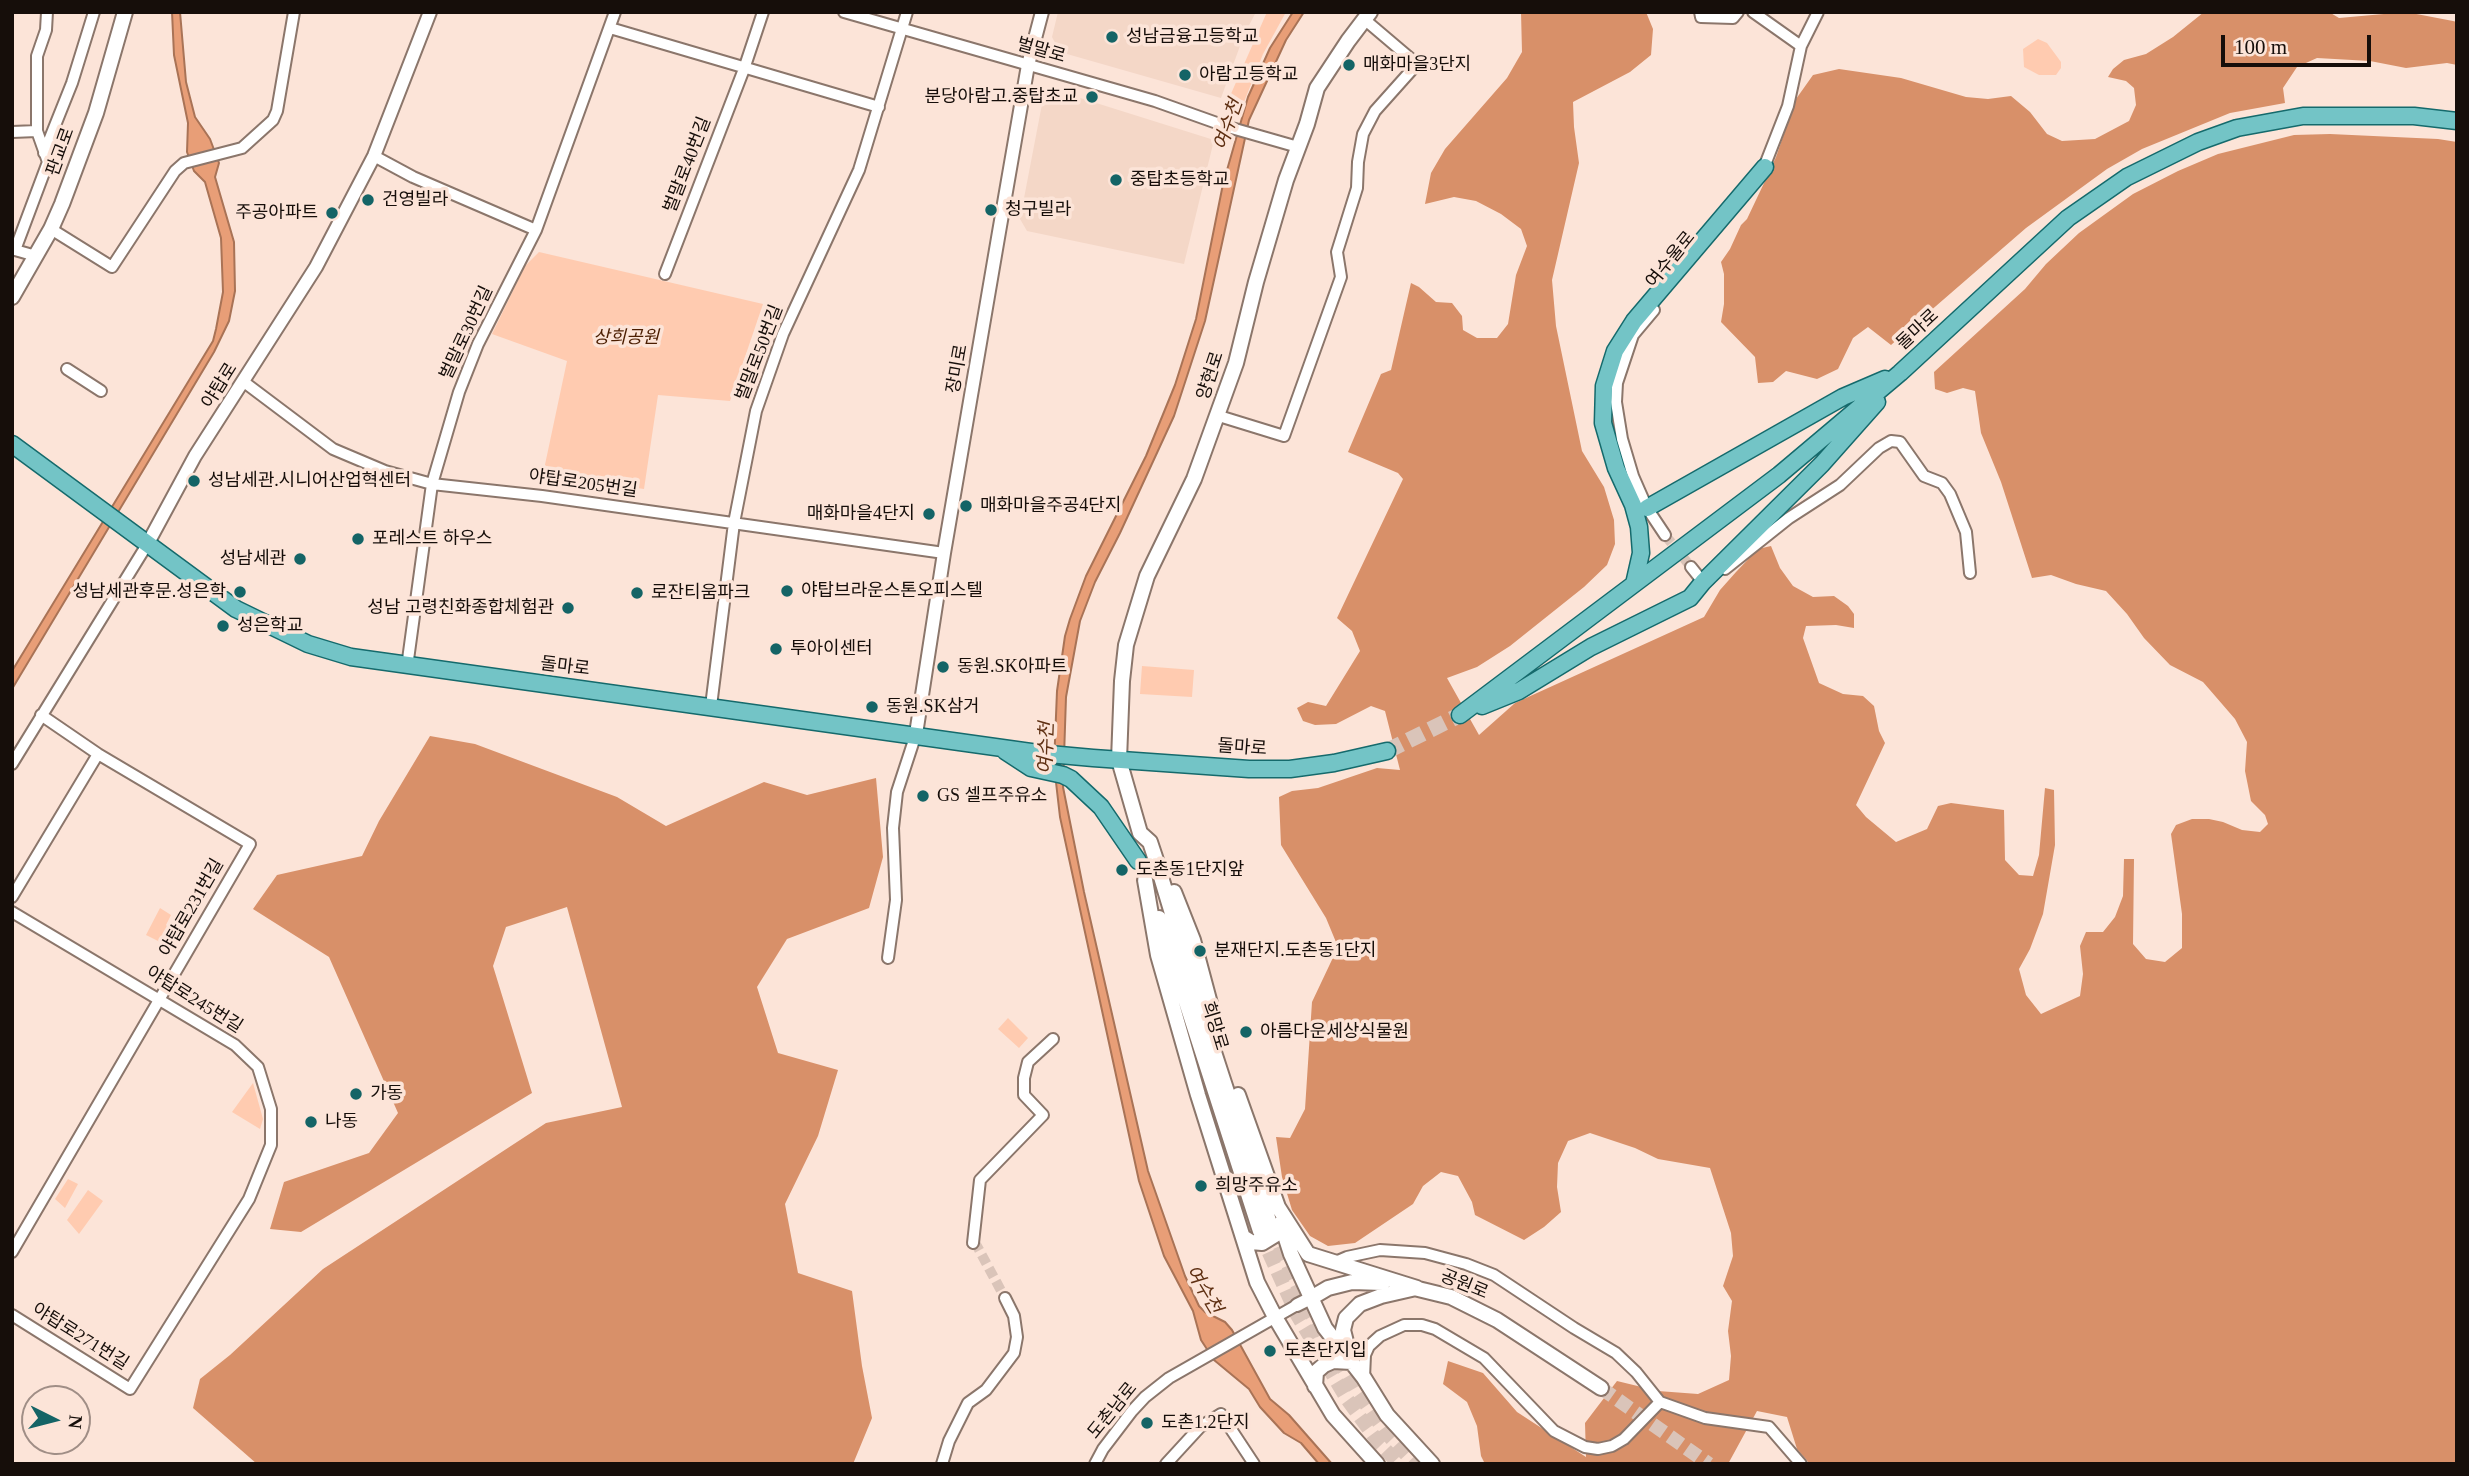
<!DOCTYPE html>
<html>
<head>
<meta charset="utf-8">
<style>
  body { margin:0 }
  #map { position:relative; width:2469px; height:1476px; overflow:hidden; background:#fce4d8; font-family:"Times New Roman",serif }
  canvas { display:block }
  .frame { position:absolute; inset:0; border:14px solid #160e0a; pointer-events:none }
  .north { position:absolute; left:21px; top:1385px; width:70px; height:70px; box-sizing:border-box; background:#fce4d8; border:2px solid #a08e86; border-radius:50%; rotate:96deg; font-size:19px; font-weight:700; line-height:28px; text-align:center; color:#160e0a }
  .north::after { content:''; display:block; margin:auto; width:24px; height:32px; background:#146466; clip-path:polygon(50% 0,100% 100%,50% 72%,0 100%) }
  .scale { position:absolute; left:2221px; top:35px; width:150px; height:32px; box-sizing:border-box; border:4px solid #160e0a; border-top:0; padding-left:9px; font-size:21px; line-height:24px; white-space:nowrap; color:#160e0a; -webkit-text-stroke:5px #fce4d8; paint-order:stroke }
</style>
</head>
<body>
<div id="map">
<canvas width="2469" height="1476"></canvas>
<div class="frame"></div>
<div class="north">N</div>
<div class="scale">100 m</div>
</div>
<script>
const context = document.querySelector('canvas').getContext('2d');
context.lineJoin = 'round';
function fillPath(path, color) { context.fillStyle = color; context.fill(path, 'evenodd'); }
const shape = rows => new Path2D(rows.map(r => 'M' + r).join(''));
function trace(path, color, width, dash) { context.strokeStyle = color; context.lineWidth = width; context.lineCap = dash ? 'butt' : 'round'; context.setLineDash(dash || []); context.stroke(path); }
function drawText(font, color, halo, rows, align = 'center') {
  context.font = font + ' "Times New Roman","Noto Sans KR",serif'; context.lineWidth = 7; context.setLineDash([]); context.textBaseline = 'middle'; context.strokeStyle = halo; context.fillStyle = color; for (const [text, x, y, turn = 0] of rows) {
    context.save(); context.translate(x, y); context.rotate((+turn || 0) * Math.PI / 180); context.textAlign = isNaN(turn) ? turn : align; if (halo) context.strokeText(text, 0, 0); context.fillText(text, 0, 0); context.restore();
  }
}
fillPath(shape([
  [1058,12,1256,12,1244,35,1221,98,1060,52,1052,37],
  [1058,91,1214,140,1184,264,1027,231,1020,219,1043,99]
]), '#f4d7c7');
fillPath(shape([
  [1267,12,1286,12,1263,54,1244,102,1230,96],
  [2038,39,2047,43,2061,62,2061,68,2056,75,2039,75,2024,67,2023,49],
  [539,252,763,304,730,401,658,395,644,489,543,474,567,361,492,334,525,266],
  [1142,666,1194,670,1192,697,1140,694],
  [160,908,171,915,166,925,182,934,174,949,146,935],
  [1008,1018,1028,1038,1019,1048,998,1029],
  [253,1083,263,1119,260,1129,232,1112],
  [68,1179,78,1184,65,1208,55,1199],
  [88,1190,103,1201,79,1234,67,1220]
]), '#ffcbb0');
fillPath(shape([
  [1521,12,1646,12,1653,29,1651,55,1630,72,1573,102,1574,127,1579,163,1552,280,1556,326,1582,451,1604,487,1614,520,1615,544,1607,565,1584,587,1510,646,1477,667,1447,678,1479,735,1515,703,1704,617,1720,590,1736,572,1758,549,1771,546,1780,568,1793,586,1813,597,1834,596,1848,606,1854,614,1854,628,1836,625,1806,626,1803,638,1819,683,1843,694,1863,696,1874,706,1879,731,1885,743,1856,805,1866,817,1896,842,1927,829,1938,806,1951,803,2004,810,2005,860,2019,875,2033,876,2039,855,2045,788,2054,790,2055,845,2043,914,2030,949,2019,969,2026,995,2041,1014,2080,996,2083,974,2080,946,2086,932,2103,932,2115,917,2123,896,2124,859,2134,859,2133,944,2146,959,2165,962,2182,948,2182,914,2171,834,2176,825,2192,819,2209,819,2223,822,2242,830,2260,832,2268,824,2265,815,2251,801,2245,771,2247,742,2235,719,2203,682,2170,665,2144,638,2127,614,2106,591,2076,584,2051,575,2032,578,2001,482,1981,433,1975,391,1963,388,1947,393,1935,389,1934,372,2025,289,2046,264,2079,233,2133,194,2178,171,2218,154,2294,135,2330,134,2438,139,2457,142,2457,1464,1810,1464,1797,1449,1787,1417,1757,1411,1728,1464,1485,1464,1481,1456,1477,1426,1467,1402,1443,1384,1448,1361,1483,1373,1517,1412,1586,1457,1585,1423,1617,1381,1658,1391,1698,1394,1729,1380,1731,1356,1728,1331,1732,1301,1723,1286,1733,1256,1731,1233,1710,1168,1658,1159,1635,1148,1590,1133,1568,1141,1558,1163,1557,1187,1561,1212,1544,1227,1524,1240,1475,1215,1472,1202,1458,1176,1441,1172,1423,1186,1413,1204,1355,1243,1328,1246,1310,1236,1292,1210,1282,1177,1276,1137,1290,1138,1305,1109,1312,1002,1338,947,1326,918,1281,845,1279,797,1292,791,1318,788,1377,768,1400,770,1385,711,1371,706,1336,724,1315,725,1303,721,1297,708,1308,702,1326,706,1360,651,1352,631,1337,618,1403,479,1398,473,1348,452,1381,374,1391,370,1411,283,1419,287,1436,302,1452,303,1462,316,1463,330,1477,338,1497,338,1508,324,1516,275,1527,246,1521,229,1501,214,1476,201,1454,197,1425,204,1431,173,1445,149,1507,78,1522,52],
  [2204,12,2329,12,2339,18,2406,12,2453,21,2457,22,2457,65,2447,63,2406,68,2370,61,2317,58,2297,67,2283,88,2285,103,2230,113,2142,149,2107,169,2026,228,1891,345,1868,327,1853,338,1838,369,1817,379,1786,371,1773,382,1758,383,1755,357,1721,322,1724,304,1724,274,1721,262,1730,249,1741,225,1747,219,1765,181,1776,157,1796,99,1813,75,1839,69,1901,78,1966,97,1988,99,2011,96,2030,112,2047,134,2062,141,2095,139,2129,121,2136,105,2134,88,2126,81,2108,77,2113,69,2124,60,2146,54,2173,37],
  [430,736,475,744,617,797,666,826,764,782,807,795,876,778,883,857,869,908,787,939,757,987,778,1053,838,1070,818,1136,785,1204,798,1273,852,1291,862,1366,872,1418,853,1464,257,1464,193,1408,200,1379,230,1355,323,1269,546,1123,622,1107,567,907,506,927,493,966,532,1093,301,1232,270,1229,284,1182,369,1153,398,1113,329,957,253,909,277,875,362,856,379,821]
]), '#d89069');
const water = shape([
  [172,12,180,12,186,82,195,117,210,139,219,163,215,177,234,242,235,291,229,321,214,352,12,689,12,671,213,341,216,329,223,292,221,238,205,182,194,171,187,152,188,123,174,55,172,12],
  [1293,12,1304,12,1286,40,1249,120,1205,321,1174,416,1120,533,1095,582,1080,621,1066,697,1063,787,1084,892,1148,1171,1185,1276,1199,1306,1205,1312,1225,1322,1232,1330,1270,1399,1289,1415,1332,1464,1319,1464,1301,1443,1284,1433,1260,1407,1249,1389,1214,1360,1201,1340,1193,1311,1164,1256,1139,1181,1060,817,1054,765,1057,691,1065,636,1070,619,1086,576,1146,456,1175,385,1196,319,1223,184,1248,97,1270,48,1293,12]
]);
fillPath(water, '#e89e77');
trace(water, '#a97356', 2);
trace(shape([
  [1665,535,1691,567],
  [973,1243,977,1246,1005,1298]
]), '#dac4b9', 10, [10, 5]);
trace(shape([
  [1271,1227,1308,1309,1357,1392,1387,1434,1415,1464],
  [1260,1233,1297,1315,1347,1399,1378,1442,1399,1464],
  [1601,1388,1709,1464]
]), '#dac4b9', 14, [14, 7]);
trace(shape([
  [1387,751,1460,715]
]), '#dac4b9', 16, [16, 8]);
const minor = shape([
  [844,12,1155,101,1228,127,1298,147],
  [1700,12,1701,17,1733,18,1738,12],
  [1753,12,1801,46],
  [610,28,879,107],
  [12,132,37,131],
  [44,153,72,83,94,12],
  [374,156,413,177,536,230],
  [1763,170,1788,106,1801,46,1818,12],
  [51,229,112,267,175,171,184,163,242,148,273,120,277,111,294,12],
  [36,256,15,250,48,162,37,131,37,56,46,30,47,12],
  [665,274,744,69,763,12],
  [1654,310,1633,335,1617,383,1616,402,1622,439,1633,476,1647,508,1665,535],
  [67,369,101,391],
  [244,382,333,449,385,471,432,484,542,496,944,553],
  [1219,416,1284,436,1341,277,1337,252,1357,188,1358,162,1363,134,1375,111,1417,64,1364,19],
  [1691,567,1703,582,1709,579],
  [1725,569,1789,518,1840,485,1879,448,1891,441,1900,442,1924,476,1942,483,1950,494,1966,532,1970,573],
  [407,667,432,484,459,392,478,344,536,230,615,12],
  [711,706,734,523,756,411,783,334,859,170,907,12],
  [12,764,148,543],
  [12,897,98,754],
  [12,912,235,1045,258,1067,271,1109,271,1145,249,1199,130,1389,12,1315],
  [888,958,896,900,893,828,897,792,916,734],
  [973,1243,980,1180,1043,1115,1024,1095,1024,1078,1028,1062,1053,1039],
  [12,1252,250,844,98,754,41,715],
  [1333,1263,1347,1257,1380,1250,1425,1253,1466,1264,1494,1275,1574,1328,1616,1353,1636,1372,1660,1402,1624,1439,1612,1446,1598,1449,1585,1447,1554,1431,1484,1358,1435,1329,1422,1325,1404,1325,1380,1336,1369,1346,1365,1355,1364,1378],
  [1660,1402,1705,1418,1769,1427,1801,1464],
  [942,1464,949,1441,968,1403,986,1390,1014,1353,1017,1337,1014,1316,1005,1298],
  [1095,1464,1103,1449,1132,1411,1145,1397,1169,1378,1297,1305],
  [1166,1464,1200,1427,1221,1414,1254,1464]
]);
const tertiary = shape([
  [148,543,195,456,316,267,374,156,430,12],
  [916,734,944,553,999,232,1028,65,1042,12],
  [1297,1305,1311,1298]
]);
const secondary = shape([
  [12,297,51,229,62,204,96,113,125,12],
  [1145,880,1158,955,1198,1095,1257,1282,1275,1317,1333,1415,1377,1464],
  [1174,892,1193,940,1216,1026],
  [1159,918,1260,1231],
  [1238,1095,1278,1207,1308,1254,1417,1288],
  [1281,1223,1291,1254,1325,1328,1364,1378,1387,1415,1432,1464],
  [1271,1227,1211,1043,1155,857,1150,842,1140,833,1119,760,1122,681,1126,645,1147,576,1194,479,1236,363,1256,282,1286,180,1307,124,1317,88,1348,41,1370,12],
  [1243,1237,1251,1242,1262,1243,1275,1235,1281,1224],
  [1410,1287,1451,1297,1497,1320,1601,1388],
  [1311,1298,1328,1288,1352,1282,1383,1283],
  [1349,1354,1343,1330,1346,1318,1360,1304,1381,1296,1416,1288],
  [1315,1386,1316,1372,1324,1365,1333,1361,1352,1362]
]);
const primary = shape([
  [12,444,236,609,308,644,351,657,1038,753,1093,758,1249,769,1290,769,1334,763,1387,751],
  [1647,508,1843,397,1885,379],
  [1634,584,1641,553,1639,527,1633,505,1616,468,1603,423,1604,386,1615,351,1634,321,1765,167],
  [1482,706,1519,691,1591,647,1690,598,1703,582,1822,464,1877,402],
  [1460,715,1779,475,1900,373,2068,218,2127,177,2198,142,2237,128,2303,116,2414,116,2457,121],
  [1005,751,1031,768,1063,775,1071,779,1101,807,1138,861]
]);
trace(minor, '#8b766b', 14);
trace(tertiary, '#8b766b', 16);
trace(secondary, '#8b766b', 18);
trace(primary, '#156a6c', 19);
trace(minor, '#fff', 10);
trace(tertiary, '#fff', 12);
trace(secondary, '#fff', 14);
trace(primary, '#73c4c6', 16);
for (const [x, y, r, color] of [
  [1112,37,7,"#146466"],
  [1349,65,7,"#146466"],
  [1185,75,7,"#146466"],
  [1092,97,7,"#146466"],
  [1116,180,7,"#146466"],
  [368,200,7,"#146466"],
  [991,210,7,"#146466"],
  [332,213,7,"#146466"],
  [194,481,7,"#146466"],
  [966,506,7,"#146466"],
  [929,514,7,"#146466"],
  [358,539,7,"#146466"],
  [300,559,7,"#146466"],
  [787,591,7,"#146466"],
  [240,592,7,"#146466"],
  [637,593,7,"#146466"],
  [568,608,7,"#146466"],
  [223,626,7,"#146466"],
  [776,649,7,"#146466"],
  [943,667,7,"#146466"],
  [872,707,7,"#146466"],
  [923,796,7,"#146466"],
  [1122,870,7,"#146466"],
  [1200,951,7,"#146466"],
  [1246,1032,7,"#146466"],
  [356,1094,7,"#146466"],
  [311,1122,7,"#146466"],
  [1201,1186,7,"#146466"],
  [1270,1351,7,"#146466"],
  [1147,1423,7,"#146466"]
]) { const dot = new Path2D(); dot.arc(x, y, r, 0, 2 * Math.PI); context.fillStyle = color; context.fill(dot); trace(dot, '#fce4d8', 2.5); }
drawText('18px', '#160e0a', '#fce4d8', [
  ["성남금융고등학교",1126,37],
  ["매화마을3단지",1363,65],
  ["아람고등학교",1199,75],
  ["분당아람고.중탑초교",1078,97,"right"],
  ["중탑초등학교",1130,180],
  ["건영빌라",382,200],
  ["청구빌라",1005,210],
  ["주공아파트",318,213,"right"],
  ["성남세관.시니어산업혁센터",208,481],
  ["매화마을주공4단지",980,506],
  ["매화마을4단지",915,514,"right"],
  ["포레스트 하우스",372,539],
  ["성남세관",286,559,"right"],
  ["야탑브라운스톤오피스텔",801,591],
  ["성남세관후문.성은학",226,592,"right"],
  ["로잔티움파크",651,593],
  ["성남 고령친화종합체험관",554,608,"right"],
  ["성은학교",237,626],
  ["투아이센터",790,649],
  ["동원.SK아파트",957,667],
  ["동원.SK삼거",886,707],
  ["GS 셀프주유소",937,796],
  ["도촌동1단지앞",1136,870],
  ["분재단지.도촌동1단지",1214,951],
  ["아름다운세상식물원",1260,1032],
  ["가동",370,1094],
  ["나동",325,1122],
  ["희망주유소",1215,1186],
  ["도촌단지입",1284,1351],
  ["도촌1.2단지",1161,1423]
], 'left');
drawText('18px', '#160e0a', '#fce4d8', [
  ["벌말로",1041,51,16],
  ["판교로",61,152,-70],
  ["벌말로40번길",688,165,-69],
  ["여수울로",1671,260,-51],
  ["돌마로",1918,330,-43],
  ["벌말로30번길",467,333,-65],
  ["벌말로50번길",760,353,-69],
  ["장미로",958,369,-80],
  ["양현로",1211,376,-72],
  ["야탑로",220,386,-58],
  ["야탑로205번길",583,484,8],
  ["돌마로",565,667,7],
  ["돌마로",1242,748,4],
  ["야탑로231번길",192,908,-60],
  ["야탑로245번길",194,1000,32],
  ["희망로",1214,1026,73],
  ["공원로",1464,1285,22],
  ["야탑로271번길",80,1337,32],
  ["도촌남로",1113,1411,-51]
]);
drawText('italic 18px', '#4b1d00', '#fce4d8', [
  ["상희공원",626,338]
]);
drawText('italic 19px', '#5e2f12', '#fce4d8', [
  ["여수천",1229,125,-71],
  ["여수천",1047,748,-88],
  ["여수천",1203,1290,59]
]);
</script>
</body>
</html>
